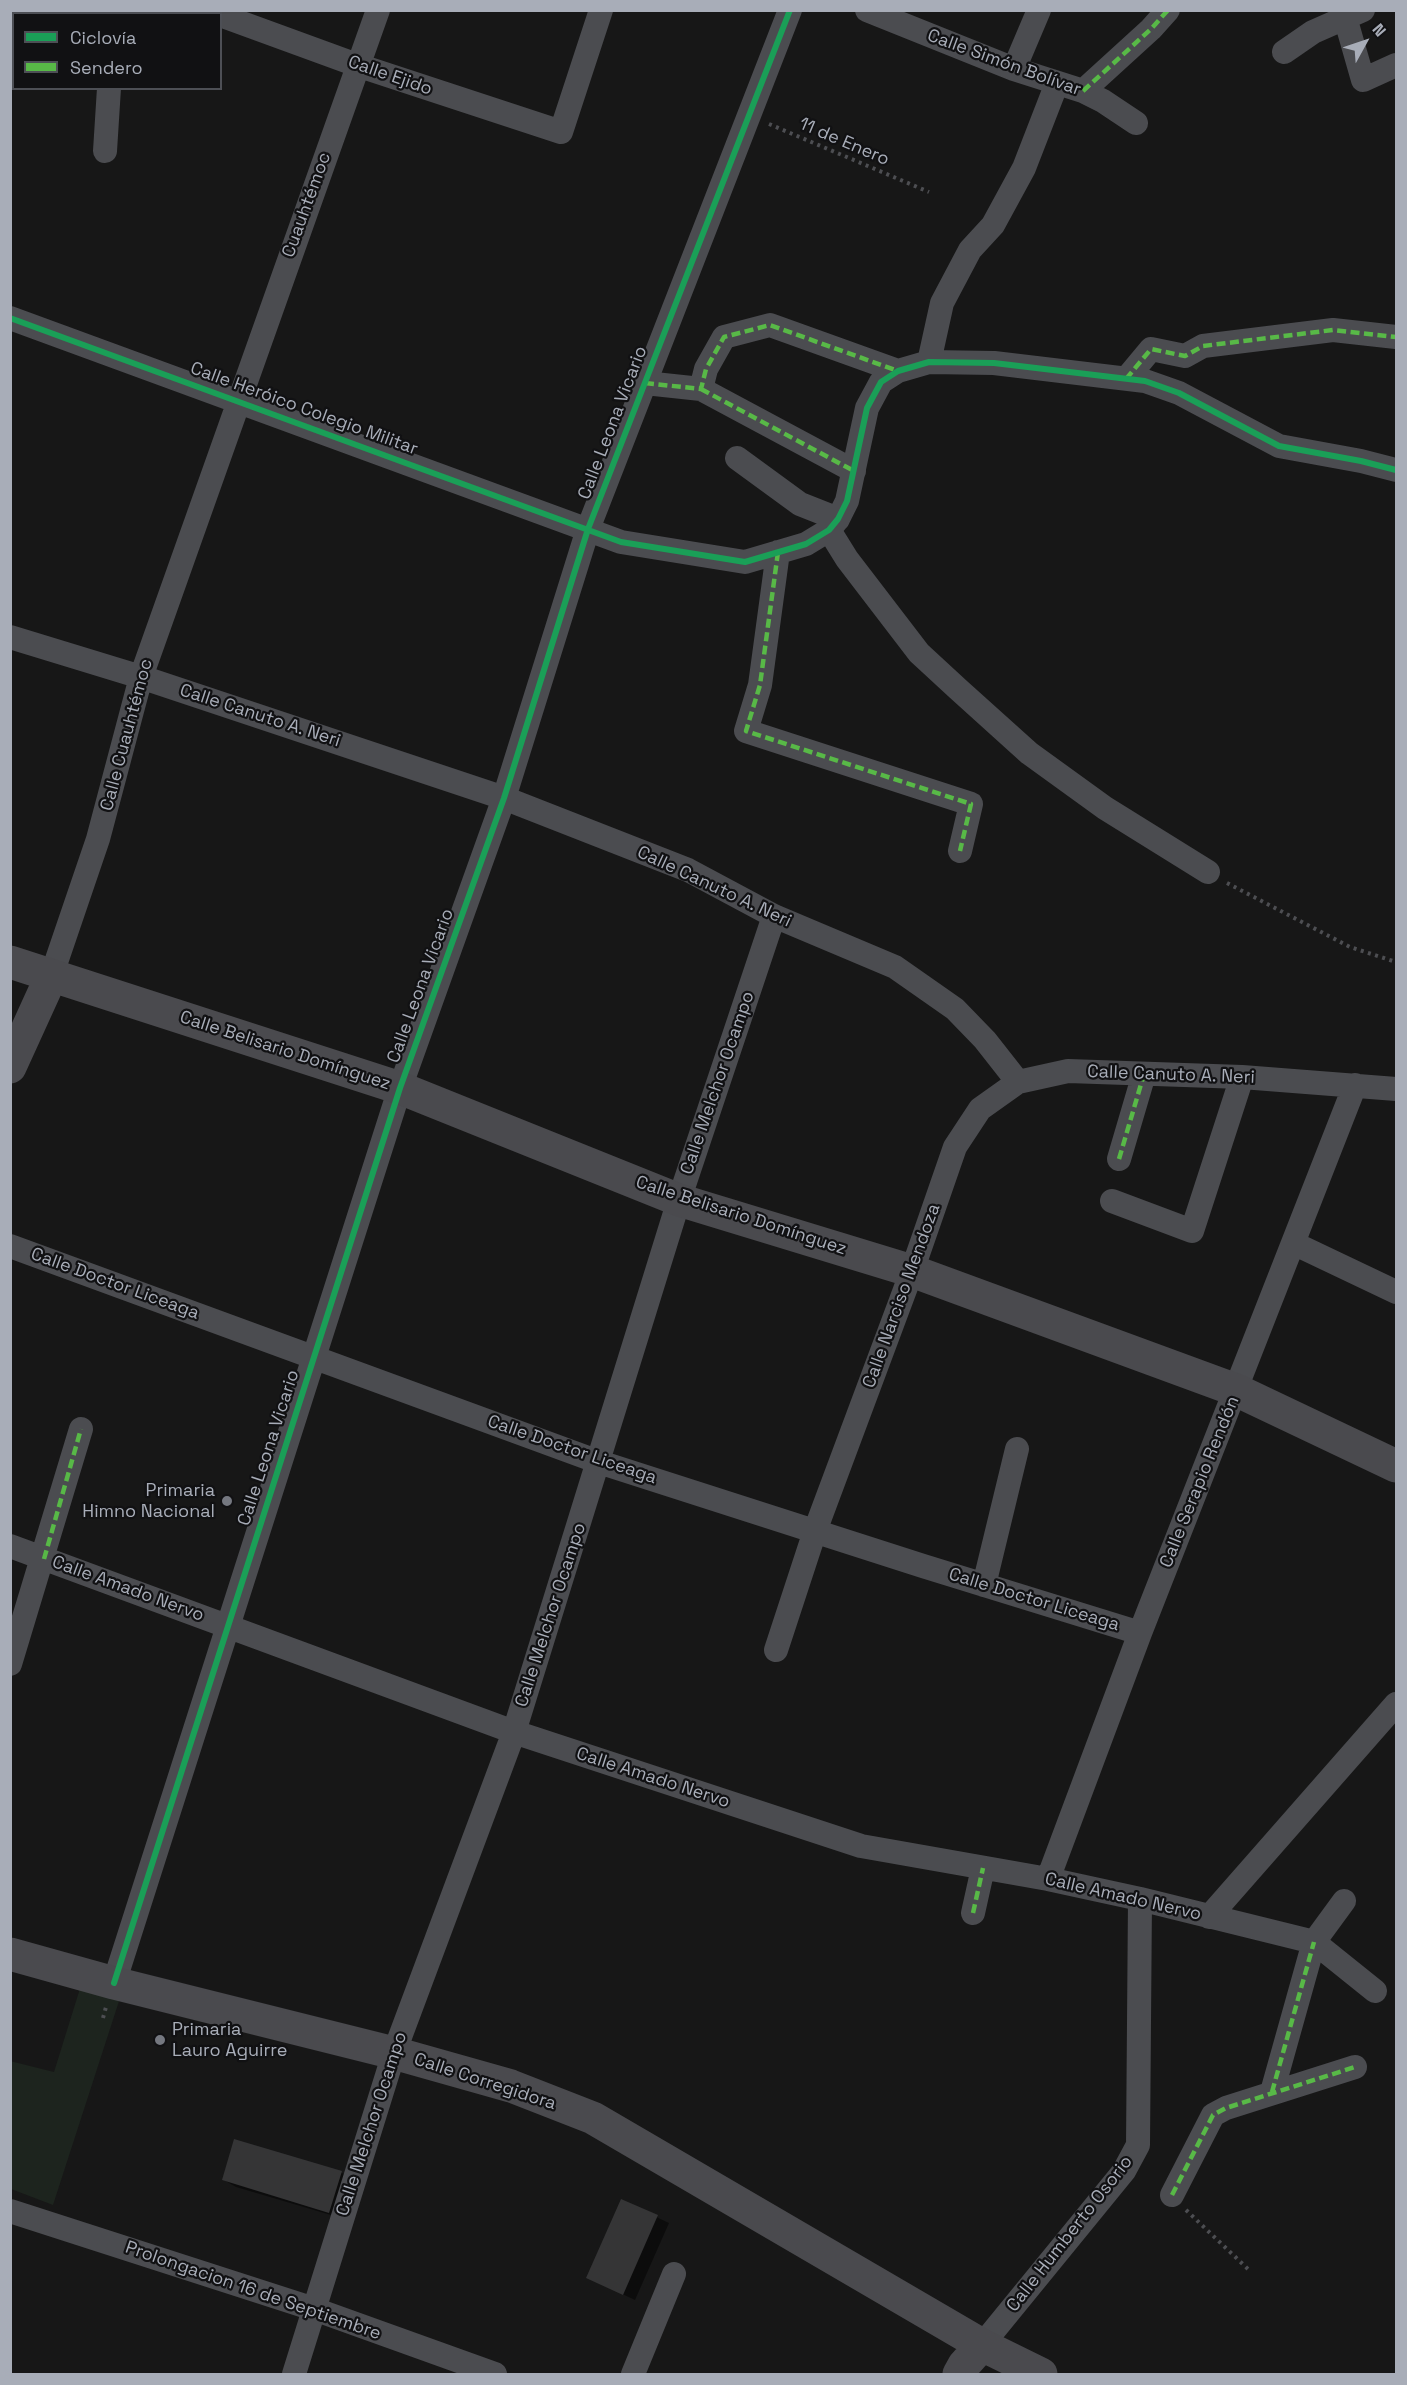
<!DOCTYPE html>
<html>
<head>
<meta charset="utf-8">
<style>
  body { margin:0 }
  #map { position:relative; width:1407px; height:2385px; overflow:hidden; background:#171717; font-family:"Space Grotesk",sans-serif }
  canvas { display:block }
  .frame { position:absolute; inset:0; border:12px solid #a8adb8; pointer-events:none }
  .legend { position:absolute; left:12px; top:12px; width:210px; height:78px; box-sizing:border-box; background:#111113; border:2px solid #4d4f55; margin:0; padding:8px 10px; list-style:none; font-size:18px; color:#a8adb8 }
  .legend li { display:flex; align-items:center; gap:12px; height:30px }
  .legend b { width:30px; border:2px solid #4d4f55 }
  .north { position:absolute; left:1335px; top:12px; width:60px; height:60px; -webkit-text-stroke:4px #111113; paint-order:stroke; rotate:50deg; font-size:16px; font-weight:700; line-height:24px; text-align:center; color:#a8adb8 }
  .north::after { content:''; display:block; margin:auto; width:21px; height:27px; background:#a8adb8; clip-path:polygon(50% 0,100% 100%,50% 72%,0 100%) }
</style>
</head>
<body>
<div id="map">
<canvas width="1407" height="2385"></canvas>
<div class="frame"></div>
<ul class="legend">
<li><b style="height:8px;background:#1a9f57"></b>Ciclovía</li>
<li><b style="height:8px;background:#58b947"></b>Sendero</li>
</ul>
<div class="north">N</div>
</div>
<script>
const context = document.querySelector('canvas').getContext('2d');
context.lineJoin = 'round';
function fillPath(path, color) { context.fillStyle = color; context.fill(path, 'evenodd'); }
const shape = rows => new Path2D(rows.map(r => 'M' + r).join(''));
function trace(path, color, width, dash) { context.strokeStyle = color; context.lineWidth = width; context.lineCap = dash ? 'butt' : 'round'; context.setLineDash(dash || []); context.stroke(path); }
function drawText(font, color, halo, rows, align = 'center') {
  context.font = font + ' "Space Grotesk",sans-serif'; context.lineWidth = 4.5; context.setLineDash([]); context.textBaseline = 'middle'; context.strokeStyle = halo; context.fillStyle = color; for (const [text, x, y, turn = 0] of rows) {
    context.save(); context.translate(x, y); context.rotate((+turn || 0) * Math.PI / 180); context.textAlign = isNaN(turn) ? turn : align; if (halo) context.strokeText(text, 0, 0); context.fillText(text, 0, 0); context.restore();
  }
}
fillPath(shape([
  [82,1982,121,1995,53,2205,11,2189,10,2061,54,2072]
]), '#1d241e');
fillPath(shape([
  [235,2141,342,2173,353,2179,341,2218,236,2187,224,2180],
  [622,2201,669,2223,635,2300,588,2278]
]), '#0007');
fillPath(shape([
  [234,2139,342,2171,329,2213,222,2180],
  [621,2199,658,2215,623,2295,586,2278]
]), '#353536');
trace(shape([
  [769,124,929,192],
  [1227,883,1350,947,1396,962],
  [103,2018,106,2007],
  [1186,2210,1250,2271]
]), '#4d4e52', 4, [3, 4.5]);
trace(shape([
  [867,10,1014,69,1083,91,1103,101,1136,123],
  [113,14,113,10],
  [220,15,357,65,561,132,601,10],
  [1345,17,1363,80,1396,65],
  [1284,52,1313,32,1363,10],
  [1014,69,1039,10],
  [1083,91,1151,29,1168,10],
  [105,151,109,88],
  [10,318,621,542,745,562,806,544,829,530,838,519,847,501,867,408,881,382,898,371,929,362,994,363,1145,381,1179,393,1279,446,1361,461,1396,470],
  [929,362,942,303,970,250,993,225,1024,168,1057,83],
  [1126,379,1151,349,1185,356,1203,346,1333,330,1396,337],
  [645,383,701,389,706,369,724,337,770,325,898,371],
  [701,389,854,471],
  [737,458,800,504,838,519],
  [829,530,847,559,919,653,958,689,1029,753,1105,808,1208,872],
  [778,552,760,685,746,731,971,804,960,851],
  [10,637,141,677,504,798,688,870,774,916,895,967,955,1009,985,1040,1018,1082],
  [51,977,98,839,141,677,378,10],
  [1119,1159,1144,1074],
  [1112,1201,1192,1231,1242,1077],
  [1293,1243,1396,1292],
  [10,1246,599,1462,923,1566,1140,1633],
  [10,1546,514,1732,861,1846,1048,1879,1140,1899,1314,1942,1375,1991],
  [984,1585,1017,1449],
  [776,1650,815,1531,912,1271,955,1147,980,1109,1018,1082,1068,1071,1242,1077,1396,1089],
  [10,1664,81,1429],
  [1048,1879,1140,1633,1355,1085],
  [973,1913,983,1868],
  [1209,1917,1396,1704],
  [114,1983,400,1088,504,798,588,529,790,10],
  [1272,2092,1314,1942,1344,1901],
  [1172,2195,1213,2115,1226,2108,1355,2067],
  [10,2211,314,2309,495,2374],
  [982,2345,1124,2171,1138,2145,1140,1899],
  [294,2374,394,2053,514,1732,679,1200,774,916],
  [633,2374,674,2274]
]), '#4b4c50', 24);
trace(shape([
  [10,962,400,1088,679,1200,912,1271,1236,1390,1396,1466],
  [10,1067,51,977],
  [10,1954,114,1983,394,2053,511,2086,593,2118,982,2345,1041,2374],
  [959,2374,964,2365,982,2345]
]), '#4a4a4e', 33);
trace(shape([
  [1083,91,1151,29,1168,10],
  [1126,379,1151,349,1185,356,1203,346,1333,330,1396,337],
  [645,383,701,389,706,369,724,337,770,325,898,371],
  [701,389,854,471],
  [778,552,760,685,746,731,971,804,960,851],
  [1119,1159,1144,1074],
  [44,1559,81,1429],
  [973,1913,983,1868],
  [1272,2092,1314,1942],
  [1172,2195,1213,2115,1226,2108,1355,2067]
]), '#58b947', 4.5, [9, 4.5]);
trace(shape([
  [10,318,621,542,745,562,806,544,829,530,838,519,847,501,867,408,881,382,898,371,929,362,994,363,1145,381,1179,393,1279,446,1361,461,1396,470],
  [114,1983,400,1088,504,798,588,529,790,10]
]), '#1a9f57', 6);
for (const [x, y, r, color] of [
  [227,1501,6,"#757880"],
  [160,2040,6,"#757880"]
]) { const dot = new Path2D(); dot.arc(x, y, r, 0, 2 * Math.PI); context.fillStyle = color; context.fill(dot); trace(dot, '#111113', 2); }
drawText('18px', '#a8adb8', '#111113', [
  ["Calle Simón Bolívar",1004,63,20],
  ["Calle Ejido",390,76,19],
  ["11 de Enero",844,142,23],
  ["Cuauhtémoc",307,205,-70],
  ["Calle Heróico Colegio Militar",304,409,20],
  ["Calle Leona Vicario",613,423,-69],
  ["Calle Canuto A. Neri",260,716,18],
  ["Calle Cuauhtémoc",127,735,-75],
  ["Calle Canuto A. Neri",714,887,25],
  ["Calle Leona Vicario",421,986,-70],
  ["Calle Belisario Domínguez",285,1051,18],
  ["Calle Canuto A. Neri",1171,1075,2],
  ["Calle Melchor Ocampo",718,1083,-71],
  ["Calle Belisario Domínguez",741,1216,18],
  ["Calle Doctor Liceaga",115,1284,20],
  ["Calle Narciso Mendoza",902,1296,-70],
  ["Calle Leona Vicario",269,1448,-72],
  ["Calle Doctor Liceaga",572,1450,19],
  ["Calle Serapio Rendón",1200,1482,-68],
  ["Calle Amado Nervo",128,1589,20],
  ["Calle Doctor Liceaga",1034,1600,17],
  ["Calle Melchor Ocampo",551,1615,-72],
  ["Calle Amado Nervo",653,1778,18],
  ["Calle Amado Nervo",1123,1897,13],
  ["Calle Corregidora",485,2082,18],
  ["Calle Melchor Ocampo",372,2124,-72],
  ["Calle Humberto Osorio",1070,2234,-52],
  ["Prolongacion 16 de Septiembre",253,2291,19]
]);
drawText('18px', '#a8adb8', '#111113', [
  ["Primaria",215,1491],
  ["Himno Nacional",215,1512],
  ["Primaria",172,2030,"left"],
  ["Lauro Aguirre",172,2051,"left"]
], 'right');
</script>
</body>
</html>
